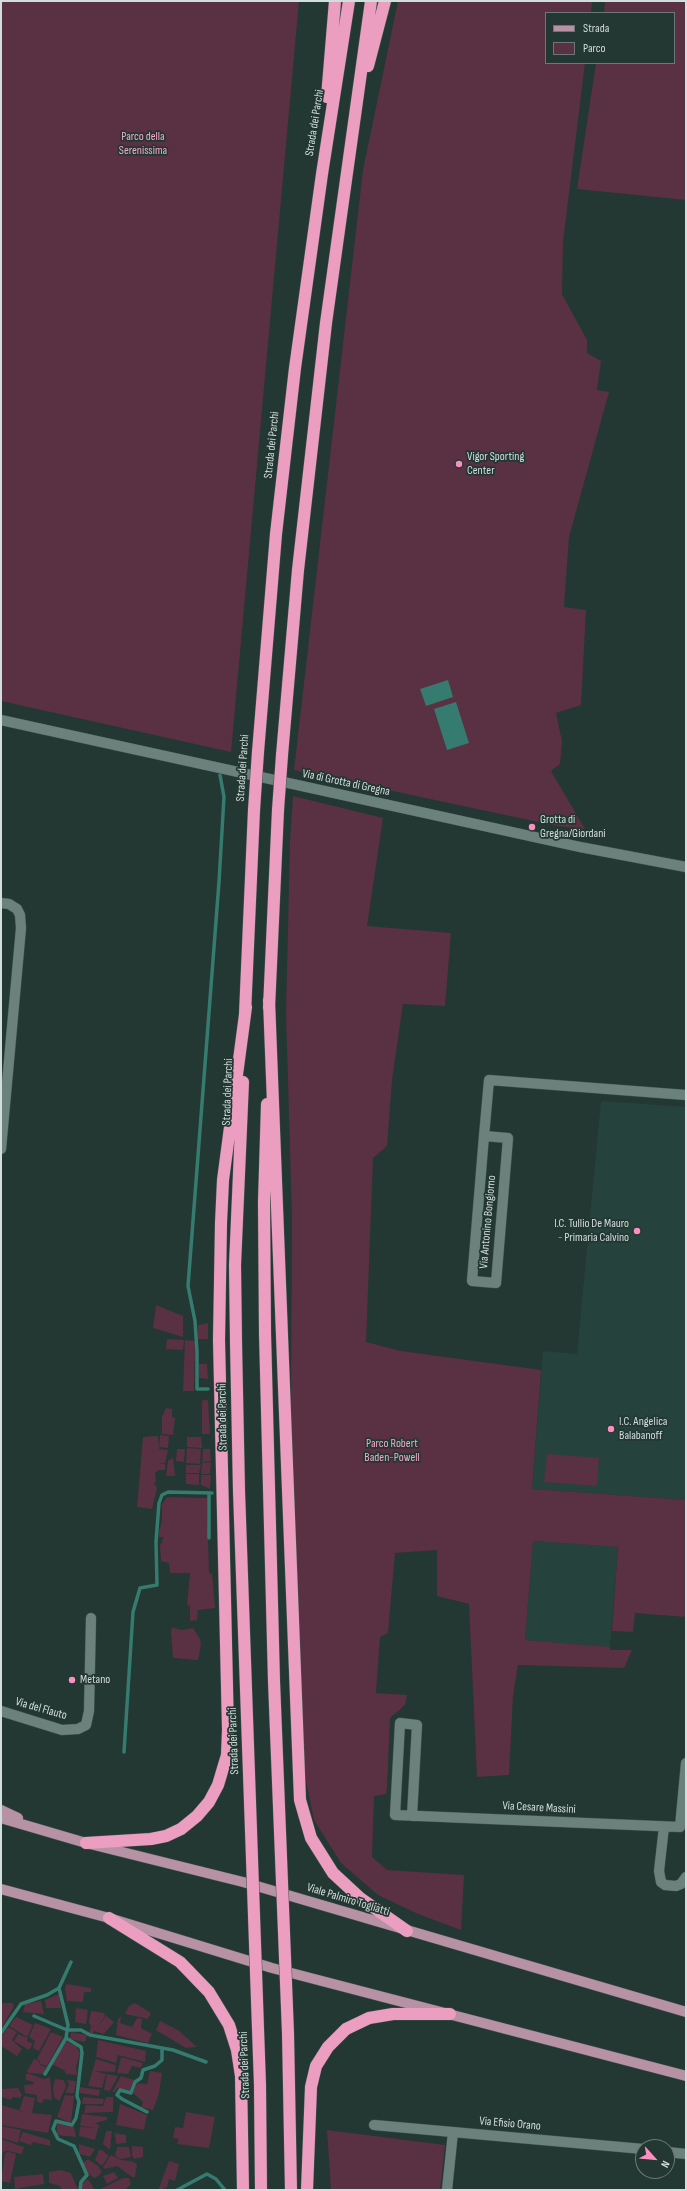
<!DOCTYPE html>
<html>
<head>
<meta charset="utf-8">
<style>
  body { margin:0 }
  #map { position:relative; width:687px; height:2191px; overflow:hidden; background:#233733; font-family:"Sofia Sans Condensed",sans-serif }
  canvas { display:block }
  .frame { position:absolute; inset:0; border:2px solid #d2dedb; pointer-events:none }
  .legend { position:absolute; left:545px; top:12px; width:130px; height:52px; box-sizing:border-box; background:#233733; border:1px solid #697a76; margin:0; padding:5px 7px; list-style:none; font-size:12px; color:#d2dedb }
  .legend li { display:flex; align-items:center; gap:8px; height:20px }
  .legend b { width:20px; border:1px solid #697a76 }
  .north { position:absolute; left:635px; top:2139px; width:40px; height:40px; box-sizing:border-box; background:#233733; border:1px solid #697a76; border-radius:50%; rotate:117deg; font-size:11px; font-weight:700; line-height:16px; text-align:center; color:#d2dedb }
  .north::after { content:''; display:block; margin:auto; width:14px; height:18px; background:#fc8fc1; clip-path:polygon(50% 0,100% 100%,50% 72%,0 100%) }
</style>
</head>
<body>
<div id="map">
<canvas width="687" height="2191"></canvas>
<div class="frame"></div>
<ul class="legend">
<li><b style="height:5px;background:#b792a5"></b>Strada</li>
<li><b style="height:11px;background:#5a3043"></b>Parco</li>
</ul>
<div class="north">N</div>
</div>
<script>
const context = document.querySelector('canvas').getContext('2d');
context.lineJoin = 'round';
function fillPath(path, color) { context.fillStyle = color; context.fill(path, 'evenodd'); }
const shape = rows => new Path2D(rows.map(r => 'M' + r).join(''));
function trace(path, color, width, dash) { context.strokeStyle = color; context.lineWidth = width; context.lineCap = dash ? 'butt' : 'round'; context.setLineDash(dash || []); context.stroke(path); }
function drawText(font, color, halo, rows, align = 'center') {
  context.font = font + ' "Sofia Sans Condensed",sans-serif'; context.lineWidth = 3.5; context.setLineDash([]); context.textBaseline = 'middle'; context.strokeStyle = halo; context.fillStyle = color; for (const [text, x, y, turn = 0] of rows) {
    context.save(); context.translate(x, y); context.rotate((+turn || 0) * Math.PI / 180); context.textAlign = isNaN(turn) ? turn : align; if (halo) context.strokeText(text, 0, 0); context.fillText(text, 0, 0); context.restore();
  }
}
fillPath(shape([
  [601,1101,686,1107,686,1500,532,1489,543,1351,577,1354],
  [533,1541,618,1547,610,1647,525,1640]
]), '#26423c');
fillPath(shape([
  [1,1,299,1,231,752,1,701],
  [398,1,592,1,591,13,546,13,546,63,585,63,563,242,562,294,587,340,587,353,601,361,597,390,609,392,569,537,564,607,586,610,581,705,556,713,562,741,560,764,551,771,585,829,557,826,294,770,363,170],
  [605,1,686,1,686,200,577,189,596,63,674,63,674,13,604,13],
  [293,796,383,818,367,926,451,933,445,1006,403,1004,392,1080,387,1146,373,1158,366,1342,401,1351,541,1370,532,1489,686,1500,686,1617,635,1613,633,1632,612,1631,618,1547,533,1541,525,1640,610,1647,610,1650,632,1650,624,1668,518,1665,513,1696,509,1775,477,1777,469,1604,437,1596,437,1550,395,1553,388,1633,380,1637,376,1693,407,1695,405,1705,390,1718,387,1788,386,1794,374,1796,372,1857,387,1870,464,1875,461,1930,418,1914,378,1895,341,1863,314,1820,303,1766,291,1415,292,1217,286,1014,290,842],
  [156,1305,183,1316,183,1337,153,1328],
  [208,1323,208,1339,198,1339,198,1325],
  [167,1339,184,1340,183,1350,166,1349],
  [185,1340,195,1341,194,1391,183,1391],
  [199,1364,207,1364,208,1379,199,1378],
  [204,1400,208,1400,210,1434,202,1434,202,1401],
  [166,1408,172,1409,172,1417,175,1418,173,1435,162,1434,162,1417],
  [160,1435,169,1436,168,1448,159,1447],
  [158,1436,159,1449,168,1450,165,1463,158,1463,165,1464,165,1470,159,1470,155,1473,156,1482,154,1483,157,1488,152,1509,137,1507,143,1437],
  [187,1437,201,1437,202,1448,187,1447],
  [187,1448,201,1449,200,1464,186,1463],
  [177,1449,185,1449,184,1462,176,1461],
  [203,1449,210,1449,211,1461,202,1462],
  [547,1454,599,1458,597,1486,544,1482],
  [173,1458,175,1476,166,1476,168,1461],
  [211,1462,210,1474,201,1474,202,1463],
  [186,1465,201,1465,199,1473,186,1473],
  [186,1474,199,1474,199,1485,186,1484],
  [201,1475,211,1475,210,1489,201,1485],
  [167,1497,207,1498,209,1573,212,1574,215,1608,198,1610,197,1620,190,1621,190,1606,187,1605,190,1573,170,1573,169,1563,161,1561,160,1544,162,1543,163,1537,159,1537,159,1531,162,1521,162,1504],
  [172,1627,181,1630,193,1628,200,1639,201,1645,198,1660,173,1658,171,1632],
  [67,1984,91,1988,91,1992,84,1992,83,2002,67,2001,65,1987],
  [59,1994,61,2008,46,2008,45,2000],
  [41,2001,44,2014,23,2012,25,2004],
  [1,2003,12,2003,14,2006,1,2029],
  [135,2003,151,2013,148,2019,125,2014,129,2006],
  [76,2008,88,2010,86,2024,75,2022],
  [91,2011,104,2013,105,2016,92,2034,89,2033,91,2027,89,2022],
  [106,2016,114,2022,104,2034,94,2031],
  [121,2016,120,2023,132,2027,137,2018,142,2019,141,2028,152,2034,148,2043,116,2035,118,2019],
  [16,2017,33,2025,27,2037,9,2026],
  [160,2021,178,2030,197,2047,186,2048,156,2030],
  [35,2023,51,2029,39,2051,33,2048,35,2041,29,2037],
  [8,2027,17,2032,12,2040,22,2049,17,2056,1,2046,1,2037],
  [51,2032,63,2037,47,2066,40,2064,40,2061,37,2059],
  [71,2032,87,2035,85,2042,70,2039],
  [18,2034,28,2038,27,2041,33,2044,29,2050,14,2041],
  [98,2040,146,2051,145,2062,118,2055,116,2063,96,2057],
  [65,2041,76,2046,80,2053,76,2067,77,2075,66,2074,64,2070,51,2064],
  [121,2057,143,2063,141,2068,132,2066,128,2074,117,2073],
  [34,2059,39,2061,40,2065,46,2067,44,2074,28,2073,27,2071],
  [96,2059,116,2065,115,2072,94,2071,106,2074,102,2088,88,2086],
  [150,2071,162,2073,159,2093,153,2110,141,2107,143,2102,133,2093,137,2083,147,2084],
  [26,2074,30,2074,44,2079,50,2077,52,2100,44,2099,42,2103,37,2102,37,2095,25,2093,24,2085,34,2084,33,2082,26,2080],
  [107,2074,118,2076,110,2091,104,2090],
  [121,2076,134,2080,130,2091,117,2088,115,2092,112,2092],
  [55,2079,64,2080,66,2087,59,2101,54,2097,53,2088],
  [67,2080,76,2081,74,2093,65,2093,69,2085],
  [80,2087,100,2090,99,2096,80,2093],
  [18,2088,22,2095,20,2098,13,2097,11,2100,1,2097,2,2089],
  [65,2095,74,2096,71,2123,57,2117],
  [24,2096,35,2098,32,2113,52,2115,48,2133,1,2125,1,2105,25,2112,19,2111],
  [83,2097,104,2099,103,2104,82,2104],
  [106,2097,113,2097,113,2112,84,2113,86,2105,103,2106],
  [120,2104,147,2115,144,2130,116,2125],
  [186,2112,215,2117,209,2148,177,2144,179,2139,173,2138,175,2127,183,2128],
  [82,2114,107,2117,107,2120,95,2123,99,2125,99,2128,80,2126],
  [57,2123,74,2127,76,2137,57,2135],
  [1,2126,21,2130,18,2143,1,2138],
  [80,2127,98,2128,95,2140,79,2136],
  [327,2130,445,2145,440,2190,331,2190],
  [106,2131,112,2131,110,2150,103,2144],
  [23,2132,50,2140,50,2146,33,2142,31,2145,19,2141],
  [115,2133,126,2135,126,2143,116,2144],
  [1,2139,24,2147,22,2154,7,2151,3,2152,1,2162],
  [79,2144,95,2149,90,2157,79,2154],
  [132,2146,143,2147,143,2157,134,2159,132,2155],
  [117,2147,129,2147,131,2157,121,2159,115,2156],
  [99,2150,102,2150,109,2156,102,2166,95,2160],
  [8,2152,16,2154,10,2183,1,2181,5,2153],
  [111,2155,121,2160,131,2161,137,2164,135,2177,132,2177,117,2166,105,2169,103,2167],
  [88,2159,99,2167,102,2172,97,2177,94,2178,88,2173,83,2163],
  [169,2161,179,2164,175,2181,169,2179,167,2187,161,2190,159,2188],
  [61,2170,71,2173,78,2190,62,2190,60,2186,49,2183,49,2172],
  [114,2172,118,2178,107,2184,103,2176],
  [43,2174,44,2184,15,2189,14,2177],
  [123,2178,129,2178,131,2184,125,2190,98,2190],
  [88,2179,95,2190,82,2190,80,2185]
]), '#5a3043');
fillPath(shape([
  [448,680,453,697,426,706,420,689],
  [456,702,469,743,447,750,434,709]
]), '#367b6f');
trace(shape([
  [208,1389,197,1389,197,1352,195,1321,188,1286,219,882,224,797,220,775],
  [209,1493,209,1538],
  [124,1752,133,1612,140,1588,157,1585,156,1542,159,1503,162,1495,168,1492,212,1493],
  [59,1988,68,2025,66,2038,81,2047,82,2053,77,2096,79,2102,76,2118,72,2125,56,2121,53,2129,58,2139,74,2146,87,2175,81,2182,80,2190],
  [34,2016,67,2030,81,2030,90,2035,173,2050,206,2062],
  [1,2033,21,2004,47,1995,59,1988,71,1962],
  [45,2074,66,2038],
  [147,2112,122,2099,117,2095,120,2090,131,2093,135,2082,141,2078,143,2070,155,2066,162,2060,162,2048],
  [177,2190,207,2174,216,2179,225,2190]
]), '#367b6f', 3.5);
const street = shape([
  [1,903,9,904,17,909,20,915,21,928,1,1149],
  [484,1136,508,1138,496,1283,472,1281,484,1136,489,1080,686,1095],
  [1,1711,62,1730,78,1729,86,1725,89,1711,91,1618],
  [412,1816,417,1725,400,1723,395,1815,680,1827,686,1763],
  [664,1827,659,1871,661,1882,665,1885,676,1886,681,1884,686,1877],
  [374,2125,643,2149],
  [667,2152,686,2154],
  [447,2190,453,2132]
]);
const secondary = shape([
  [1,720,580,847,686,867]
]);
const primary = shape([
  [1,1810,18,1818],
  [1,1818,86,1843,243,1882,686,2012],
  [1,1889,109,1918,272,1968,686,2076]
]);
const highway = shape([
  [368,66,385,1],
  [327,97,335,1],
  [258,752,276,534,295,368,322,174,349,1],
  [282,755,298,570,326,323,371,1],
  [269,1000,300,1800,311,1838,333,1873,360,1898,407,1931],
  [269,1008,278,810],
  [245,1014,254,810],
  [265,1333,264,1202,267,1104],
  [236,1342,235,1265,243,1082],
  [86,1843,151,1839,166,1836,181,1829,197,1816,209,1802,218,1785,227,1755,228,1730,219,1340,221,1223,223,1180,246,1007],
  [109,1918,180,1962,209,1992,229,2025,237,2050,241,2076,243,2190],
  [307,2190,311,2087,316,2066,328,2047,346,2029,369,2018,393,2014,450,2014]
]);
trace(street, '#425451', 11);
trace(secondary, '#425451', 11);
trace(primary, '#425451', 11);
trace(highway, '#425451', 13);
trace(street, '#6a817c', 10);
trace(secondary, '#6a817c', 10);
trace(primary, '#b792a5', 10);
trace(highway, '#eb9ec0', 12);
const highwayBridge = shape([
  [254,810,258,752],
  [278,810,282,755],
  [265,1333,274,1681,288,2033,291,2190],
  [236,1342,239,1491,260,2085,261,2190]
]);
trace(highwayBridge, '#425451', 13, []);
trace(highwayBridge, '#eb9ec0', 12);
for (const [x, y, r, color] of [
  [459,464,4,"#fc8fc1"],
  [532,827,4,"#fc8fc1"],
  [637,1231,4,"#fc8fc1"],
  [611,1429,4,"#fc8fc1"],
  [72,1680,4,"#fc8fc1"]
]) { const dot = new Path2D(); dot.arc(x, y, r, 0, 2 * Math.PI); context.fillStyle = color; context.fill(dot); trace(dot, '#233733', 1.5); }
drawText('12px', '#d2dedb', '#233733', [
  ["Strada dei Parchi",315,123,-81],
  ["Strada dei Parchi",272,445,-84],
  ["Strada dei Parchi",243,768,-86],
  ["Via di Grotta di Gregna",346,783,12],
  ["Strada dei Parchi",228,1092,-88],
  ["Via Antonino Bongiorno",488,1222,-85],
  ["Strada dei Parchi",223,1417,-91],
  ["Via del Flauto",41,1709,16],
  ["Strada dei Parchi",234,1741,-92],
  ["Via Cesare Massini",539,1808,3],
  ["Viale Palmiro Togliatti",348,1900,17],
  ["Strada dei Parchi",245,2065,-92],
  ["Via Efisio Orano",510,2124,5]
]);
drawText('12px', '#f7a8ca', '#233733', [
  ["Parco della",143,137],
  ["Serenissima",143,151],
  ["Parco Robert",392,1444],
  ["Baden-Powell",392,1458]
]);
drawText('12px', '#d2dedb', '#233733', [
  ["Vigor Sporting",467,457],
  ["Center",467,471],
  ["Grotta di",540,820],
  ["Gregna/Giordani",540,834],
  ["I.C. Tullio De Mauro",629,1224,"right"],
  ["- Primaria Calvino",629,1238,"right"],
  ["I.C. Angelica",619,1422],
  ["Balabanoff",619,1436],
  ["Metano",80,1680]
], 'left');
</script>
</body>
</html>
